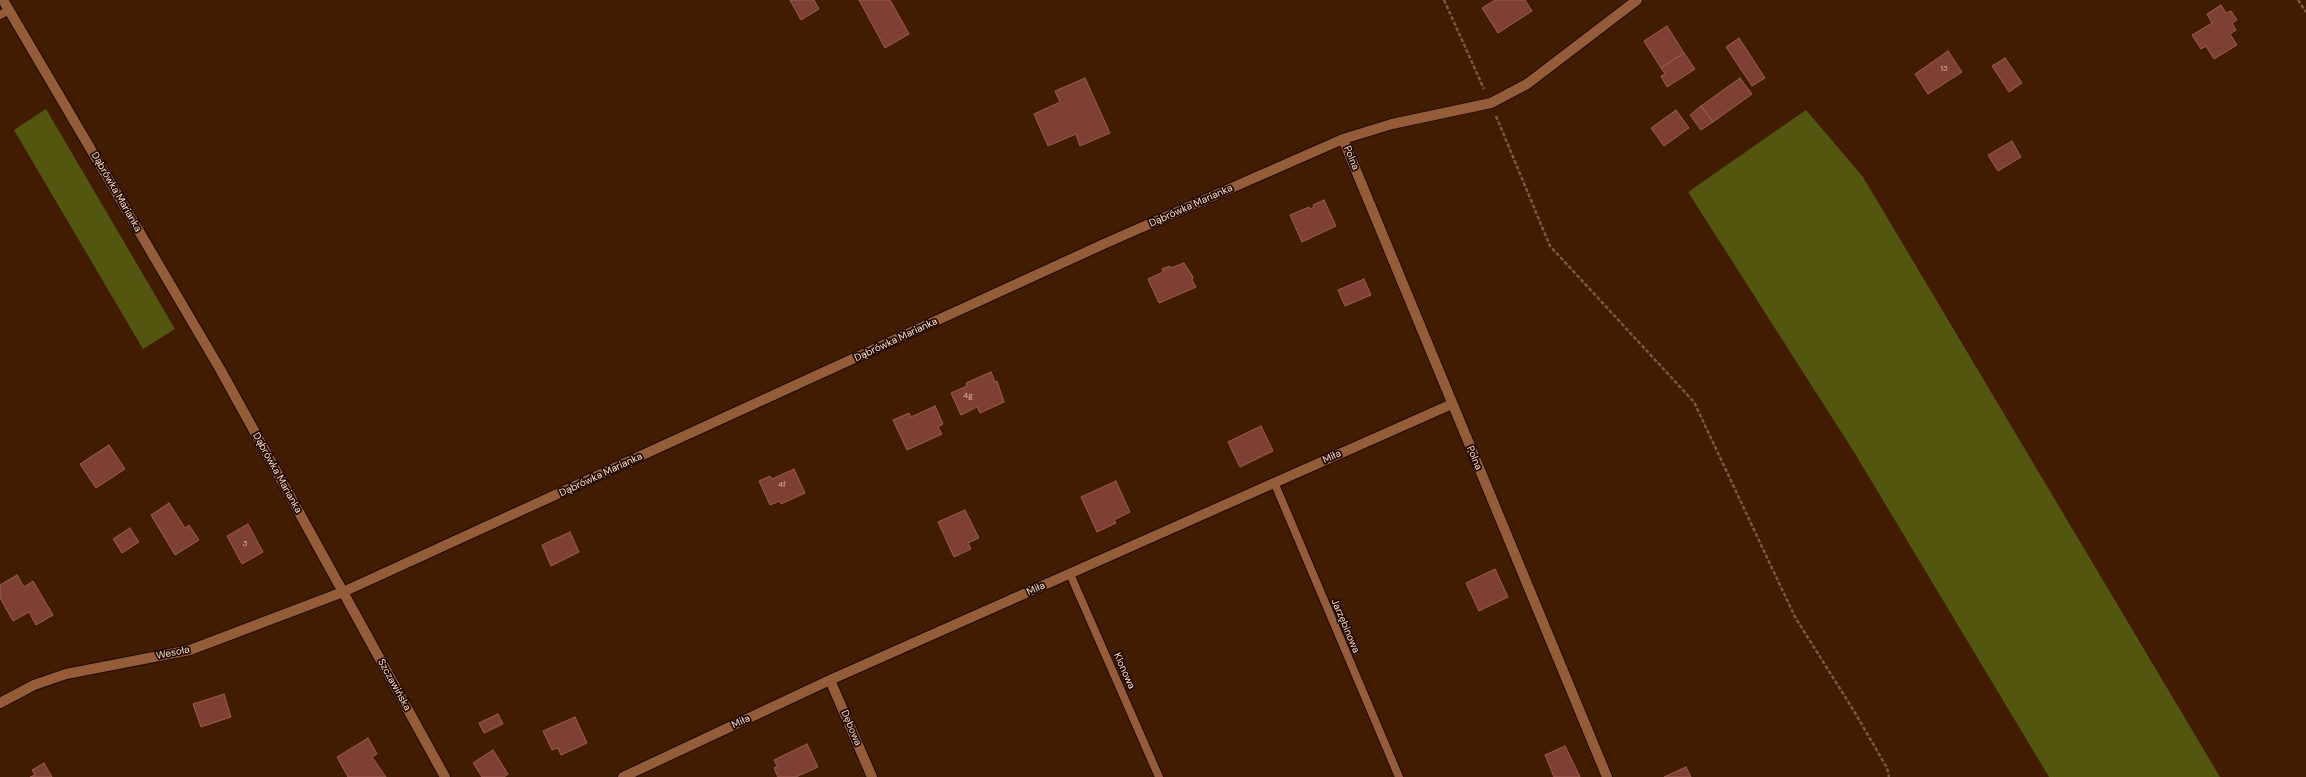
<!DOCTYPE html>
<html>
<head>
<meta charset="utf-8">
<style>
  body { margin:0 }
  canvas { display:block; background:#421c00 }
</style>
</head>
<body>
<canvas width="2306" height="777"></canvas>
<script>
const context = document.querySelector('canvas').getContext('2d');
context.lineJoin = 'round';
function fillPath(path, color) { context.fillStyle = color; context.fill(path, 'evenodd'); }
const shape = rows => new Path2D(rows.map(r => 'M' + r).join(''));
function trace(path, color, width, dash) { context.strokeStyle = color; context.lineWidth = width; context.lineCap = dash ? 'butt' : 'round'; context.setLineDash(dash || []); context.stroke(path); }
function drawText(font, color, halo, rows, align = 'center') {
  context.font = font + ' "DM Sans",sans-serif'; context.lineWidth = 3.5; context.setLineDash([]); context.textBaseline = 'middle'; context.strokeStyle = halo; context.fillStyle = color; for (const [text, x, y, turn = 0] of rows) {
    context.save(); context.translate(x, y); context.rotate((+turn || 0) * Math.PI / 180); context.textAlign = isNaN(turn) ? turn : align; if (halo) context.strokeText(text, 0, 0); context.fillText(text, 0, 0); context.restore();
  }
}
fillPath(shape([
  [46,109,175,329,143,349,14,130],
  [1806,110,1863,177,2220,777,2049,777,1854,452,1688,192]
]), '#52560f');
const building = shape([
  [790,0,814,0,819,9,801,20,790,0],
  [859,0,890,0,909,34,885,48,859,0],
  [1495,0,1525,0,1532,11,1498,33,1482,8,1495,0],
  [2221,5,2226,13,2231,11,2237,20,2232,23,2236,30,2230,34,2237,45,2214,59,2206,46,2201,49,2192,35,2212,23,2207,14,2221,5],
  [1667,26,1684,53,1661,68,1644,41,1667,26],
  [1739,38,1765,78,1752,86,1726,47,1739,38],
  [1948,51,1962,72,1928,94,1915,74,1948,51],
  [1684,53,1695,69,1667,87,1661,76,1665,74,1661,68,1684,53],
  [2005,58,2022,83,2009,92,1992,66,2005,58],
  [1085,78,1110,133,1080,146,1076,134,1048,146,1034,114,1060,102,1055,91,1085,78],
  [1740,78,1752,94,1713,122,1701,106,1740,78],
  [1701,106,1713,122,1701,130,1690,115,1701,106],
  [1676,110,1689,128,1664,146,1651,128,1676,110],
  [2012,141,2021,157,1998,171,1988,155,2012,141],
  [1324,200,1336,226,1302,242,1290,215,1309,207,1310,209,1314,207,1313,205,1324,200],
  [1184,263,1193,277,1192,280,1196,287,1159,303,1148,279,1163,272,1162,269,1170,266,1171,268,1184,263],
  [1364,279,1371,295,1345,306,1338,290,1364,279],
  [991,372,995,382,997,381,1004,402,980,413,977,407,961,415,951,393,967,386,966,383,991,372],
  [935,406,943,424,938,427,942,434,907,450,893,420,909,413,911,417,935,406],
  [1261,426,1273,451,1240,467,1228,442,1261,426],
  [109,445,125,469,96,488,80,464,109,445],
  [794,469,805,493,781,504,780,501,770,505,759,481,770,476,772,479,794,469],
  [1116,481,1130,512,1114,520,1116,523,1097,532,1081,497,1116,481],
  [169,503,185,528,189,525,199,540,175,555,151,515,169,503],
  [965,510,979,538,968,543,971,549,954,557,938,522,965,510],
  [248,524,263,552,242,564,227,536,248,524],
  [130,528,139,542,122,553,113,539,130,528],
  [570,532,579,552,551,566,542,545,570,532],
  [1495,569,1508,597,1479,611,1466,583,1495,569],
  [17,575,24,587,33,581,53,615,36,625,29,612,13,621,0,598,0,585,17,575],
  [224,694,231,717,201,727,193,704,224,694],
  [498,714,503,724,484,733,479,723,498,714],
  [575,717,587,743,561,755,558,748,552,750,543,731,575,717],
  [368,738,377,754,372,757,386,777,348,777,337,757,368,738],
  [807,744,818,767,796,777,778,777,774,768,777,766,774,760,807,744],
  [1565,746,1580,777,1554,777,1545,755,1565,746],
  [493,750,508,774,504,777,482,777,473,763,493,750],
  [44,763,52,777,30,777,35,775,32,770,44,763],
  [1686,767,1691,777,1664,777,1686,767]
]);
fillPath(building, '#7e4034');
trace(building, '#9d5c4e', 1);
const lane = shape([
  [0,15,9,10],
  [1274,482,1399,777],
  [1070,574,1159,777]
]);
const street = shape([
  [1343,139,1607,777],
  [830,680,872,777],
  [0,703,34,685,66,674,190,650,343,592,1106,243,1343,139,1392,124,1491,103,1527,84,1637,0],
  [623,777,830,680,1452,404]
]);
const secondary = shape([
  [3,0,220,369,445,777]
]);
trace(lane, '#220800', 10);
trace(street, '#220800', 12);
trace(secondary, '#220800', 12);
trace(shape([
  [1444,0,1484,89],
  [2298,0,2306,12],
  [1496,116,1550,246,1694,402,1795,617,1854,711,1887,768,1889,777]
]), '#7b573d', 2.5, [4, 2]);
trace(lane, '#945c38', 8);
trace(street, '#945c38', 10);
trace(secondary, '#945c38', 10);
drawText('8px', '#dcb4a2', null, [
  ["13",1944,69],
  ["4g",968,396],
  ["4f",782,485],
  ["3",245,544]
]);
drawText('10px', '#fbdbc7', '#200a00', [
  ["Polna",1351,158,68],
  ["Dąbrówka Marianka",116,192,60],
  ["Dąbrówka Marianka",1191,206,-24],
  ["Dąbrówka Marianka",896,340,-25],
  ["Miła",1332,457,-24],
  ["Polna",1474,458,67],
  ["Dąbrówka Marianka",277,473,61],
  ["Dąbrówka Marianka",601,475,-25],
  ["Miła",1036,589,-24],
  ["Jarzębinowa",1345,626,67],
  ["Wesoła",173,653,-12],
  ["Klonowa",1124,671,66],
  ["Szczawińska",394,685,61],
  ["Miła",741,722,-25],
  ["Dębowa",851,728,67]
]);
</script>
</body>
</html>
